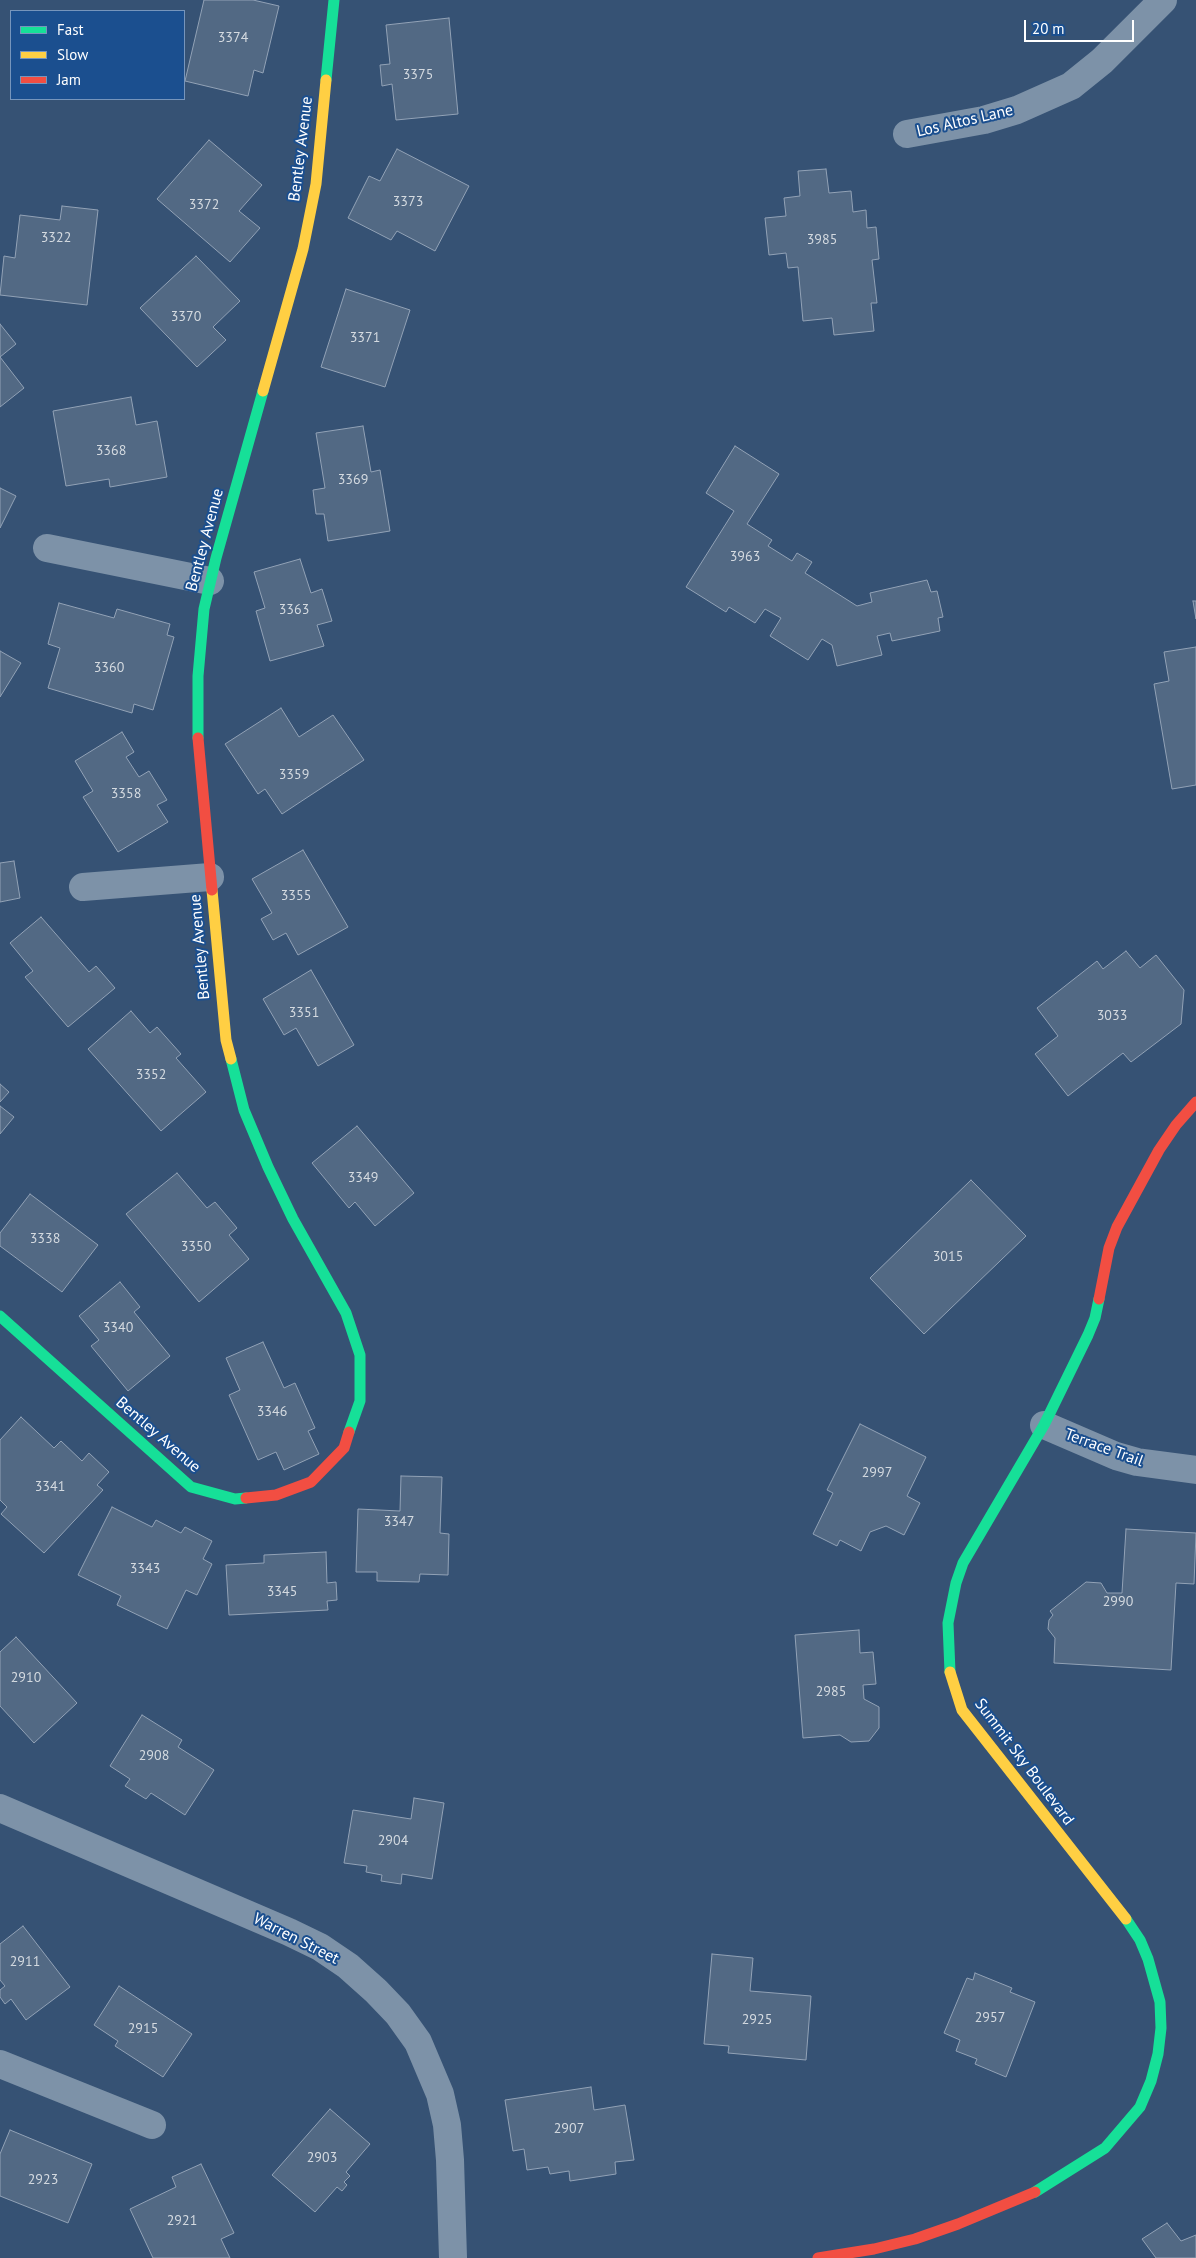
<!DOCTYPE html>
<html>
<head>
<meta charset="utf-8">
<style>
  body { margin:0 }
  #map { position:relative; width:1196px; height:2258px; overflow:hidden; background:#365274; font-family:"PT Sans",sans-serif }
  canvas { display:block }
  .legend { position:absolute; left:10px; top:10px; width:175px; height:90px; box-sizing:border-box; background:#1b4f8f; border:1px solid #7695bc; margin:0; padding:6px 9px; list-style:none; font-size:15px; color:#fff }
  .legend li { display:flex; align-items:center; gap:10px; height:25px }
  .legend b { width:25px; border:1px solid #7695bc }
  .scale { position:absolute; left:1024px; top:20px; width:110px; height:22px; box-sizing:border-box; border:2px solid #fff; border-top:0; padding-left:6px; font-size:15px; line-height:18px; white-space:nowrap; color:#fff; -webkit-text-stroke:4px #1b4f8f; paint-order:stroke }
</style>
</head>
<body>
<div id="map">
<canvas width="1196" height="2258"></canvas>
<ul class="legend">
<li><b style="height:6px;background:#16e098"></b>Fast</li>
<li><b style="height:6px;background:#ffcf43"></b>Slow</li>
<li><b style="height:6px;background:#f24e42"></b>Jam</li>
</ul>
<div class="scale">20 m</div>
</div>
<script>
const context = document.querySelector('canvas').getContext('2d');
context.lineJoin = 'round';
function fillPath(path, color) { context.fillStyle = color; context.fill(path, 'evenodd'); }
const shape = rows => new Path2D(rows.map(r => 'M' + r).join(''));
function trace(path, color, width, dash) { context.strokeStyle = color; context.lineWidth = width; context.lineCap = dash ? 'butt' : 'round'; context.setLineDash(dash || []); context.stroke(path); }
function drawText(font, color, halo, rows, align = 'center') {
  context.font = font + ' "PT Sans",sans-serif'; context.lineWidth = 4; context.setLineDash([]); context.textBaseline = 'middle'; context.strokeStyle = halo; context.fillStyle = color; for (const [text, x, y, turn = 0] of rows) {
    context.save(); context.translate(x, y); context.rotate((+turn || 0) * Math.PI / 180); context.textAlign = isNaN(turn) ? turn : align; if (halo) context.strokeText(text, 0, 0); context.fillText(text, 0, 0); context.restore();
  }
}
const building = shape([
  [204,0,253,0,279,6,263,73,254,70,248,96,185,81,204,0],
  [449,18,458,114,396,120,392,84,382,86,380,65,390,64,386,25,449,18],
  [209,140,262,185,239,211,260,228,230,262,157,199,209,140],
  [397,149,469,186,435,251,397,231,391,240,348,218,369,176,380,181,397,149],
  [826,169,829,193,851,191,853,212,866,210,867,228,876,227,879,259,872,260,877,303,871,303,874,331,834,335,832,318,803,321,798,267,788,268,786,253,769,255,765,218,786,216,784,198,800,196,798,171,826,169],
  [62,206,98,210,87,305,0,295,4,256,15,258,20,215,60,220,62,206],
  [196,256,240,301,213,327,226,340,197,367,140,308,196,256],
  [346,289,410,310,385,387,321,367,346,289],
  [0,324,16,344,0,357,0,324],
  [0,357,24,388,0,407,0,357],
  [131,397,136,425,157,421,167,477,110,487,109,479,66,486,53,411,131,397],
  [363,426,371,472,380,470,390,531,328,541,324,514,316,514,313,490,325,488,316,433,363,426],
  [735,446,779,474,747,524,772,540,768,546,792,561,797,553,812,562,805,573,857,606,872,602,870,593,927,580,931,592,937,591,943,617,938,618,940,631,892,641,890,633,877,636,882,655,837,666,832,645,822,639,808,660,770,636,781,618,765,609,755,623,729,607,726,612,686,587,734,511,706,493,735,446],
  [0,488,16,496,0,528,0,488],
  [300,559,311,593,322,589,332,621,317,625,324,646,270,661,256,611,265,608,254,572,300,559],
  [1193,601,1196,601,1196,619,1193,601],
  [59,603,114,618,117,609,170,624,167,635,174,637,153,710,134,704,132,713,48,688,60,648,48,644,59,603],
  [1196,647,1196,785,1172,789,1154,684,1169,681,1164,652,1196,647],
  [0,651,21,663,0,697,0,651],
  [281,708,299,737,333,715,364,760,282,814,265,789,258,794,225,744,281,708],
  [122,732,134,752,126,757,139,777,149,771,167,800,157,805,168,822,118,852,83,797,93,791,75,761,122,732],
  [303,850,348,927,298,955,286,933,273,940,261,919,272,913,252,879,303,850],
  [14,861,20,898,0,902,0,863,14,861],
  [41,917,89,972,96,966,115,988,68,1027,25,977,33,971,10,943,41,917],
  [1126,951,1140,968,1156,955,1184,990,1181,1024,1131,1062,1123,1053,1068,1096,1035,1054,1058,1036,1037,1008,1097,961,1103,969,1126,951],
  [311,970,354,1045,318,1066,296,1028,284,1035,263,999,311,970],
  [131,1011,150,1033,157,1027,181,1054,176,1058,206,1092,161,1131,88,1049,131,1011],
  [0,1084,9,1092,0,1102,0,1084],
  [0,1106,14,1117,0,1134,0,1106],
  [357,1126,414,1193,375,1226,355,1202,349,1208,312,1163,357,1126],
  [177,1173,207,1208,215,1202,237,1228,229,1235,249,1259,199,1302,126,1214,177,1173],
  [971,1180,1026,1236,924,1334,870,1278,971,1180],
  [30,1194,98,1245,62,1292,0,1246,0,1233,30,1194],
  [120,1282,140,1307,134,1312,170,1356,128,1391,91,1346,99,1340,79,1316,120,1282],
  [263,1342,284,1388,295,1383,315,1428,308,1431,319,1454,284,1470,276,1452,258,1460,229,1395,240,1390,226,1358,263,1342],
  [21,1417,54,1448,61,1441,82,1461,89,1453,109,1472,97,1485,103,1490,44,1553,1,1514,7,1507,0,1500,0,1440,21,1417],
  [860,1424,926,1457,907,1496,920,1503,904,1535,886,1526,870,1532,861,1551,840,1540,837,1546,813,1534,833,1493,827,1490,860,1424],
  [401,1476,442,1477,440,1533,449,1534,448,1575,420,1574,419,1582,377,1581,377,1572,356,1572,358,1509,400,1511,401,1476],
  [112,1507,152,1527,156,1520,181,1533,185,1527,212,1541,203,1559,212,1564,197,1595,186,1590,167,1629,117,1605,121,1596,78,1575,112,1507],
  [1126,1529,1196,1533,1194,1584,1176,1583,1171,1670,1054,1663,1055,1638,1048,1629,1049,1620,1053,1615,1050,1611,1086,1582,1101,1583,1107,1593,1122,1593,1126,1529],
  [326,1552,327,1583,336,1582,337,1600,327,1601,328,1610,229,1615,226,1565,264,1563,264,1555,326,1552],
  [859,1630,860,1653,873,1652,876,1684,863,1685,864,1699,879,1707,879,1728,869,1741,851,1742,840,1735,803,1738,795,1635,859,1630],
  [16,1637,77,1703,34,1743,0,1706,0,1652,16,1637],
  [142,1715,182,1740,178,1747,214,1770,185,1815,151,1793,146,1799,125,1786,130,1779,110,1766,142,1715],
  [414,1798,444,1803,432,1879,402,1874,401,1884,381,1881,382,1875,366,1872,367,1866,344,1863,353,1810,411,1819,414,1798],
  [23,1926,70,1987,26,2020,11,1999,5,2004,0,1997,0,1990,5,1986,0,1980,0,1944,23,1926],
  [712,1954,753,1958,750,1991,811,1996,806,2060,728,2053,729,2046,704,2044,712,1954],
  [975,1973,1012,1988,1010,1992,1035,2002,1006,2077,975,2064,977,2059,956,2051,960,2040,944,2033,967,1978,973,1980,975,1973],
  [119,1986,192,2034,163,2077,115,2046,118,2041,94,2025,119,1986],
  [591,2087,594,2110,625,2105,634,2160,615,2162,616,2174,570,2181,569,2171,550,2174,548,2167,527,2170,524,2149,513,2151,505,2100,591,2087],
  [330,2109,370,2144,346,2172,350,2176,344,2182,347,2185,342,2191,337,2187,315,2212,272,2175,330,2109],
  [10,2130,92,2164,68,2223,0,2196,0,2154,10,2130],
  [201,2164,234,2233,221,2239,230,2258,153,2258,130,2209,176,2187,172,2177,201,2164],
  [1167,2223,1181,2241,1196,2235,1196,2258,1156,2258,1142,2239,1167,2223]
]);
fillPath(building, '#526984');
trace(building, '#92a2b6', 1);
trace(shape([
  [907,134,984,120,1017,110,1071,86,1102,61,1163,0],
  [47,548,210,581],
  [83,887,210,877],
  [1044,1425,1116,1456,1137,1462,1196,1470],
  [0,1808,289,1932,320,1947,348,1966,376,1991,398,2014,418,2042,440,2094,447,2125,450,2160,453,2258],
  [0,2064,152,2125]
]), '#7d92a8', 28);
trace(shape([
  [326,80,334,0],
  [198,738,198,676,204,609,216,558,263,391],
  [231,1059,244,1110,268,1167,293,1219,346,1313,360,1355,360,1401,349,1432],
  [0,1316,191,1487,235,1499,246,1498],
  [950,1672,948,1623,956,1583,963,1563,1044,1425,1088,1335,1095,1318,1099,1299],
  [1035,2192,1105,2148,1140,2107,1151,2081,1158,2054,1161,2028,1160,2002,1148,1959,1140,1940,1126,1919]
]), '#16e098', 11);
trace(shape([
  [263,391,303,249,316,184,326,80],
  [212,890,226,1040,231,1059],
  [950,1672,962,1710,1126,1919]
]), '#ffcf43', 11);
trace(shape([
  [198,738,212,890],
  [1099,1299,1109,1248,1117,1227,1159,1150,1176,1125,1196,1102],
  [246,1498,276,1495,311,1482,344,1448,349,1432],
  [818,2258,874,2249,915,2239,958,2224,1035,2192]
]), '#f24e42', 11);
drawText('14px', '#d4dae0', null, [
  ["3374",233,38],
  ["3375",418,75],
  ["3373",408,202],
  ["3372",204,205],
  ["3322",56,238],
  ["3985",822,240],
  ["3370",186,317],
  ["3371",365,338],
  ["3368",111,451],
  ["3369",353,480],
  ["3963",745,557],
  ["3363",294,610],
  ["3360",109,668],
  ["3359",294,775],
  ["3358",126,794],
  ["3355",296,896],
  ["3351",304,1013],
  ["3033",1112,1016],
  ["3352",151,1075],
  ["3349",363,1178],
  ["3338",45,1239],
  ["3350",196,1247],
  ["3015",948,1257],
  ["3340",118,1328],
  ["3346",272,1412],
  ["2997",877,1473],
  ["3341",50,1487],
  ["3347",399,1522],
  ["3343",145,1569],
  ["3345",282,1592],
  ["2990",1118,1602],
  ["2910",26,1678],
  ["2985",831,1692],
  ["2908",154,1756],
  ["2904",393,1841],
  ["2911",25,1962],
  ["2957",990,2018],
  ["2925",757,2020],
  ["2915",143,2029],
  ["2907",569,2129],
  ["2903",322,2158],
  ["2923",43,2180],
  ["2921",182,2221]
]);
drawText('16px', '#fff', '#1b4f8f', [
  ["Los Altos Lane",965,121,-13],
  ["Bentley Avenue",301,149,-83],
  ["Bentley Avenue",205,540,-75],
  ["Bentley Avenue",200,947,-95],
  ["Bentley Avenue",158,1435,41],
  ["Terrace Trail",1104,1448,20],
  ["Summit Sky Boulevard",1024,1762,53],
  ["Warren Street",296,1939,27]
]);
</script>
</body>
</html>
